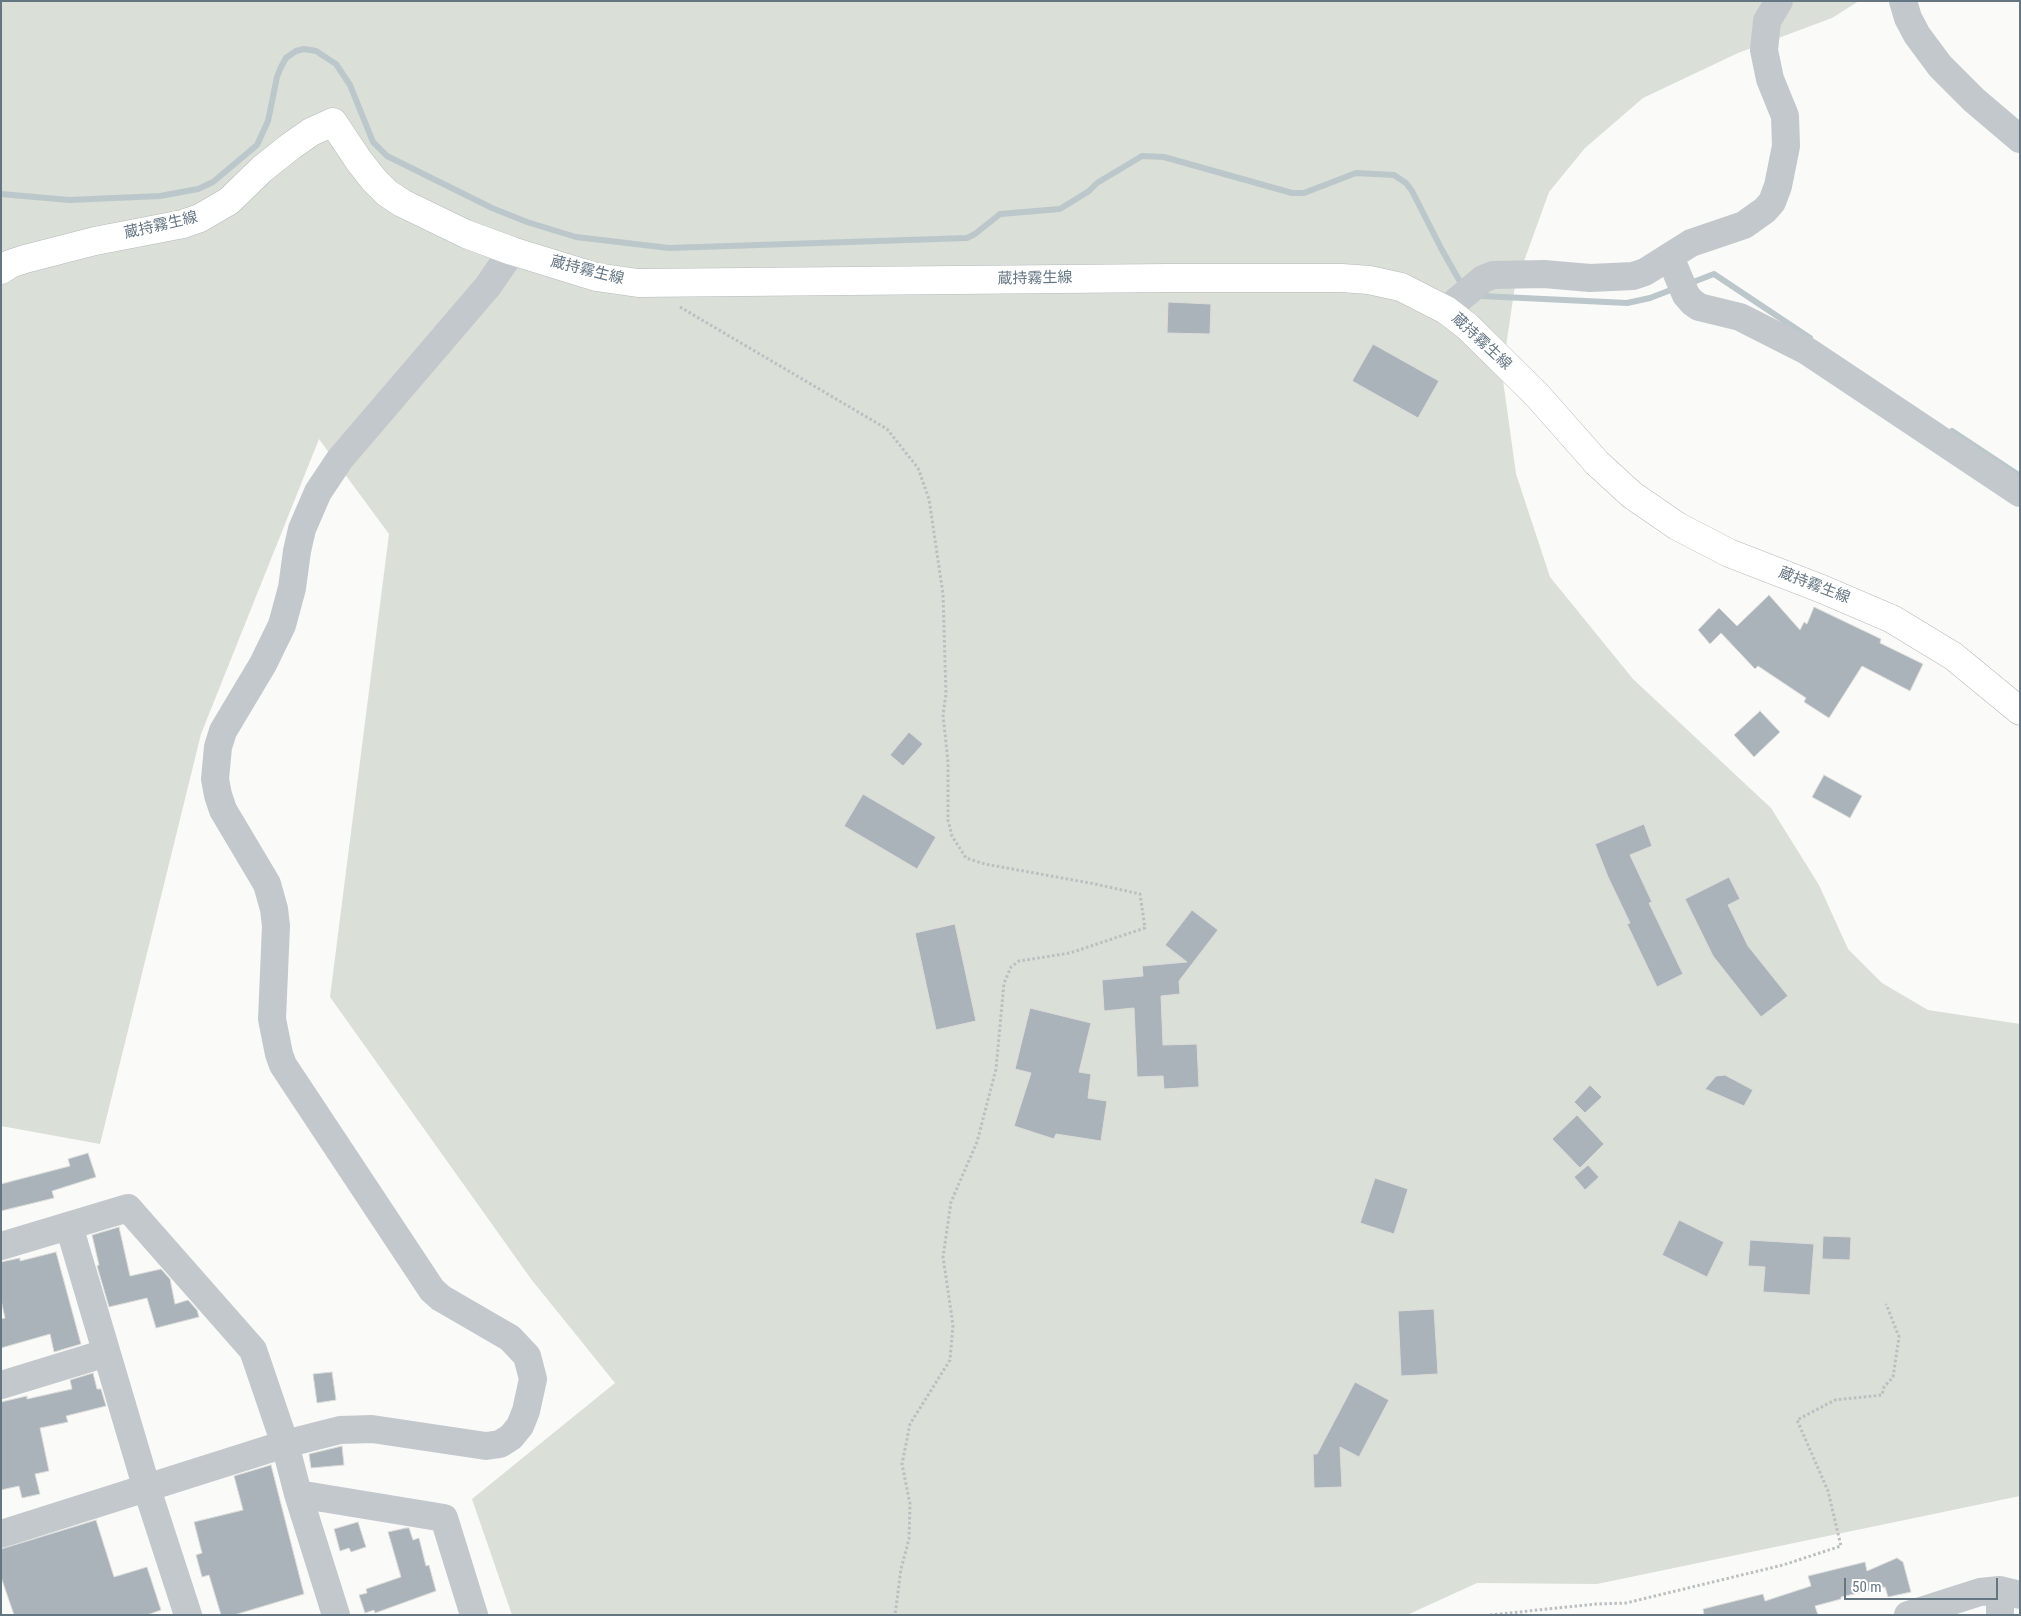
<!DOCTYPE html>
<html>
<head>
<meta charset="utf-8">
<style>
  body { margin:0 }
  #map { position:relative; width:2021px; height:1616px; overflow:hidden; background:#fafaf8; font-family:"Roboto Condensed",sans-serif }
  canvas { display:block }
  .frame { position:absolute; inset:0; border:2px solid #657683; pointer-events:none }
  .scale { position:absolute; left:1844px; top:1578px; width:154px; height:22px; box-sizing:border-box; border:2px solid #657683; border-top:0; padding-left:6px; font-size:15px; line-height:18px; white-space:nowrap; color:#657683; -webkit-text-stroke:4px #fff; paint-order:stroke }
</style>
</head>
<body>
<div id="map">
<canvas width="2021" height="1616"></canvas>
<div class="frame"></div>
<div class="scale">50 m</div>
</div>
<script>
const context = document.querySelector('canvas').getContext('2d');
context.lineJoin = 'round';
function fillPath(path, color) { context.fillStyle = color; context.fill(path, 'evenodd'); }
const shape = rows => new Path2D(rows.map(r => 'M' + r).join(''));
function trace(path, color, width, dash) { context.strokeStyle = color; context.lineWidth = width; context.lineCap = dash ? 'butt' : 'round'; context.setLineDash(dash || []); context.stroke(path); }
function drawText(font, color, halo, rows, align = 'center') {
  context.font = font + ' "Roboto Condensed","Noto Sans JP",sans-serif'; context.lineWidth = 5; context.setLineDash([]); context.textBaseline = 'middle'; context.strokeStyle = halo; context.fillStyle = color; for (const [text, x, y, turn = 0] of rows) {
    context.save(); context.translate(x, y); context.rotate((+turn || 0) * Math.PI / 180); context.textAlign = isNaN(turn) ? turn : align; if (halo) context.strokeText(text, 0, 0); context.fillText(text, 0, 0); context.restore();
  }
}
fillPath(shape([
  [1,1,1859,1,1832,18,1738,53,1643,98,1585,148,1549,192,1515,286,1502,373,1516,474,1550,577,1633,679,1771,808,1819,885,1848,949,1882,983,1928,1010,2020,1024,2020,1496,1597,1584,1477,1583,1407,1615,512,1615,472,1499,615,1383,531,1279,330,997,389,534,319,439,201,734,100,1144,1,1126]
]), '#dadfd7');
trace(shape([
  [1,194,69,200,160,196,198,189,213,182,257,145,268,121,277,77,281,67,286,58,296,51,304,49,316,51,336,64,350,85,373,142,387,156,492,208,527,222,576,237,669,248,967,238,975,234,1000,214,1060,209,1089,191,1097,183,1142,156,1164,157,1292,193,1304,193,1356,173,1394,175,1406,183,1412,191,1442,250,1463,287],
  [1688,284,1714,274,1810,338],
  [1477,294,1482,296,1627,303,1650,298,1676,288],
  [1952,431,2020,476]
]), '#bbc7cb', 6);
const building = shape([
  [1168,302,1211,304,1210,334,1167,333,1168,302],
  [1373,344,1439,381,1418,418,1352,381,1373,344],
  [1769,595,1800,630,1804,622,1807,624,1814,607,1881,639,1880,643,1923,664,1910,691,1862,666,1829,718,1804,702,1806,698,1758,666,1755,669,1721,633,1710,644,1698,630,1719,608,1737,626,1769,595],
  [1760,711,1780,732,1754,757,1734,735,1760,711],
  [909,732,923,744,903,766,890,755,909,732],
  [1824,775,1862,796,1850,818,1812,797,1824,775],
  [863,794,936,837,917,869,844,826,863,794],
  [1644,824,1652,846,1630,855,1652,902,1649,903,1683,974,1657,987,1627,924,1630,923,1608,877,1595,844,1644,824],
  [1729,877,1740,899,1728,905,1748,946,1788,996,1761,1017,1713,956,1685,899,1729,877],
  [1192,910,1218,930,1179,981,1180,994,1161,996,1163,1045,1197,1044,1199,1087,1164,1089,1163,1076,1137,1077,1134,1008,1104,1011,1102,980,1143,976,1142,966,1187,962,1165,945,1192,910],
  [955,924,976,1021,936,1030,915,933,955,924],
  [1030,1008,1091,1023,1079,1072,1091,1074,1088,1098,1107,1101,1101,1141,1056,1134,1054,1139,1014,1126,1031,1073,1015,1069,1030,1008],
  [1725,1075,1753,1090,1744,1106,1705,1089,1716,1076,1725,1075],
  [1590,1085,1602,1097,1585,1113,1574,1102,1590,1085],
  [1577,1115,1604,1144,1580,1168,1552,1139,1577,1115],
  [88,1153,96,1177,52,1191,54,1198,1,1211,1,1184,70,1166,68,1159,88,1153],
  [1588,1165,1599,1177,1585,1190,1574,1177,1588,1165],
  [1375,1178,1408,1189,1394,1234,1360,1223,1375,1178],
  [1679,1220,1724,1242,1707,1277,1662,1255,1679,1220],
  [119,1227,130,1276,161,1269,170,1279,175,1304,188,1300,197,1310,199,1317,156,1328,147,1298,109,1307,97,1266,99,1265,92,1235,119,1227],
  [1823,1236,1851,1237,1850,1260,1822,1259,1823,1236],
  [1750,1240,1814,1244,1810,1295,1763,1292,1765,1267,1748,1266,1750,1240],
  [56,1252,81,1344,54,1352,50,1334,1,1348,1,1319,5,1318,1,1300,1,1262,20,1258,20,1261,56,1252],
  [1434,1309,1438,1374,1401,1376,1398,1311,1434,1309],
  [332,1372,336,1400,317,1403,313,1374,332,1372],
  [93,1373,97,1389,101,1389,106,1406,66,1416,68,1422,40,1428,49,1471,35,1474,40,1494,22,1498,19,1486,1,1490,1,1402,27,1396,27,1399,72,1389,70,1380,93,1373],
  [1355,1382,1389,1400,1359,1457,1340,1447,1342,1487,1314,1488,1313,1454,1317,1454,1355,1382],
  [342,1446,344,1465,311,1468,309,1454,342,1446],
  [271,1465,304,1594,234,1615,221,1615,209,1575,202,1577,196,1555,202,1553,194,1522,243,1510,234,1476,271,1465],
  [96,1520,114,1577,147,1567,161,1610,147,1615,14,1615,1,1577,1,1549,96,1520],
  [358,1522,366,1547,351,1552,349,1548,340,1551,334,1529,358,1522],
  [406,1528,409,1528,413,1540,419,1538,426,1566,429,1565,436,1591,375,1613,374,1610,365,1613,359,1595,367,1593,366,1589,401,1577,388,1532,406,1528],
  [1897,1558,1903,1562,1911,1592,1888,1597,1885,1587,1841,1597,1841,1599,1815,1606,1818,1615,1704,1615,1703,1609,1763,1594,1765,1601,1811,1586,1808,1576,1865,1562,1867,1571,1897,1558]
]);
fillPath(building, '#aab3b9');
trace(building, '#dcdcda', 1);
const major = shape([
  [1,270,10,264,25,259,95,241,183,224,200,218,229,201,262,169,291,146,311,132,333,122,359,161,374,180,387,193,402,203,466,234,512,251,596,277,638,283,1168,278,1342,278,1369,280,1401,287,1446,310,1467,326,1537,395,1597,463,1632,495,1677,526,1729,553,1822,589,1892,619,1953,656,2020,711]
]);
trace(major, '#b5babe', 29);
trace(shape([
  [680,307,887,429,918,468,929,499,943,594,946,694,943,715,948,762,948,820,952,836,966,858,985,864,1095,884,1140,894,1145,928,1070,953,1019,961,1011,967,1004,983,996,1069,977,1142,951,1202,943,1257,953,1325,950,1360,910,1424,902,1464,910,1504,909,1539,901,1569,895,1615],
  [1490,1615,1596,1604,1626,1603,1783,1565,1841,1546,1828,1491,1797,1420,1835,1400,1882,1395,1884,1387,1893,1377,1899,1337,1886,1304]
]), '#bbbfc2', 3, [2.5, 2.5]);
trace(shape([
  [1903,1,1908,18,1917,35,1940,66,1974,100,2020,139],
  [1670,257,1686,295,1692,302,1699,307,1740,317,1807,351,2020,493],
  [1446,310,1483,279,1493,275,1544,274,1590,278,1633,276,1645,272,1691,243,1744,225,1765,210,1772,202,1778,186,1786,146,1785,116,1770,79,1764,50,1767,21,1779,1],
  [69,1226,147,1489,188,1615],
  [1,1246,128,1208,253,1350,285,1444,298,1494,336,1615],
  [1,1385,106,1353],
  [298,1494,444,1518,474,1615],
  [1,1534,285,1444,340,1430,372,1429,486,1446,500,1444,511,1437,520,1426,526,1411,533,1379,527,1356,510,1338,441,1298,432,1290,283,1065,279,1054,272,1019,276,926,274,909,267,884,223,810,218,795,215,779,218,747,223,731,263,664,282,625,292,588,297,551,302,529,318,492,340,459,488,286,512,251],
  [1908,1615,1980,1592,2000,1590,2020,1595],
  [2000,1615,2000,1590]
]), '#c3c8cc', 28);
trace(major, '#fff', 28);
drawText('15px', '#657683', '#fff', [
  ["蔵持霧生線",161,226,-13],
  ["蔵持霧生線",587,271,14],
  ["蔵持霧生線",1035,279,-1],
  ["蔵持霧生線",1481,342,43],
  ["蔵持霧生線",1814,586,21]
]);
</script>
</body>
</html>
